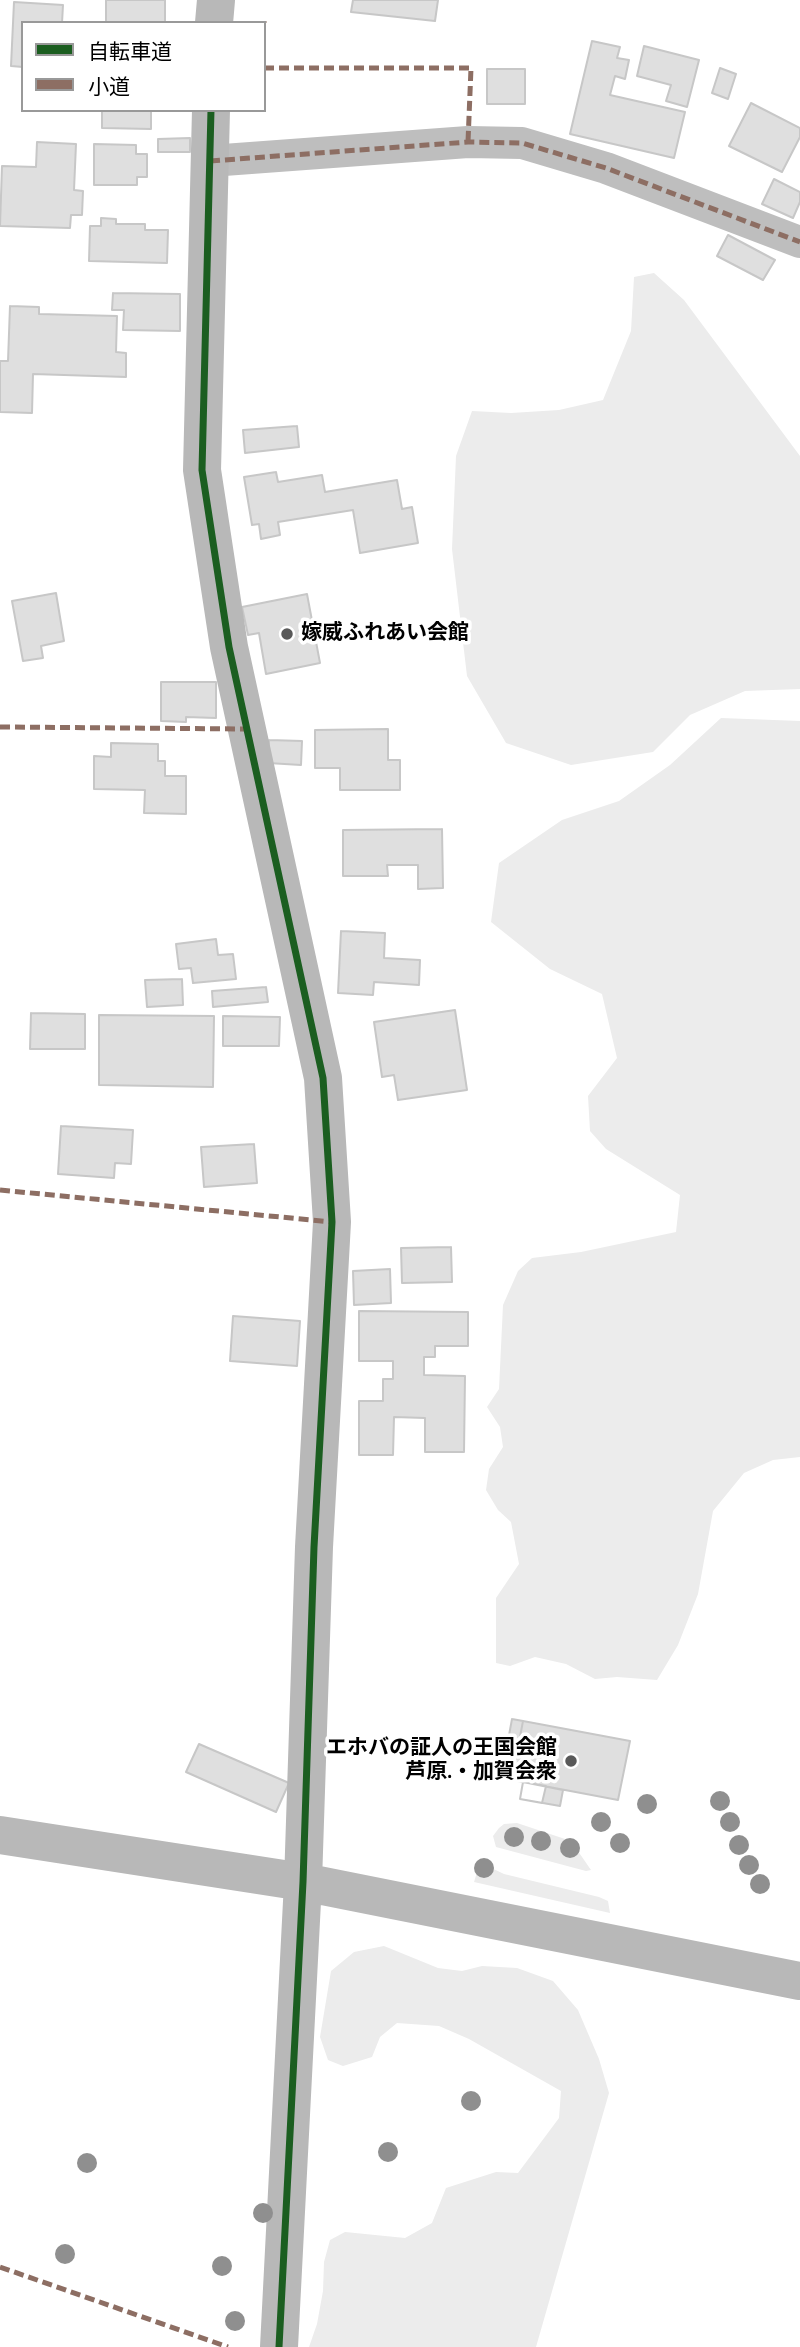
<!DOCTYPE html>
<html>
<head>
<meta charset="utf-8">
<style>
  body { margin:0 }
  #map { position:relative; width:800px; height:2347px; overflow:hidden; background:#fff; font-family:"Sofia Sans Condensed","Noto Sans JP",sans-serif }
  canvas { display:block }
  .legend { position:absolute; left:21px; top:21px; width:245px; height:91px; box-sizing:border-box; background:#fff; border:2px solid #999; margin:0; padding:9px 12px; list-style:none; font-size:21px; color:#000 }
  .legend li { display:flex; align-items:center; gap:14px; height:35px }
  .legend b { width:35px; border:2px solid #999 }
</style>
</head>
<body>
<div id="map">
<canvas width="800" height="2347"></canvas>
<ul class="legend">
<li><b style="height:9px;background:#1b5e20"></b>自転車道</li>
<li><b style="height:9px;background:#8d6e63"></b>小道</li>
</ul>
</div>
<script>
const context = document.querySelector('canvas').getContext('2d');
context.lineJoin = 'round';
function fillPath(path, color) { context.fillStyle = color; context.fill(path, 'evenodd'); }
const shape = rows => new Path2D(rows.map(r => 'M' + r).join(''));
function trace(path, color, width, dash) { context.strokeStyle = color; context.lineWidth = width; context.lineCap = dash ? 'butt' : 'round'; context.setLineDash(dash || []); context.stroke(path); }
function drawText(font, color, halo, rows, align = 'center') {
  context.font = font + ' "Sofia Sans Condensed","Noto Sans JP",sans-serif'; context.lineWidth = 7; context.setLineDash([]); context.textBaseline = 'middle'; context.strokeStyle = halo; context.fillStyle = color; for (const [text, x, y, turn = 0] of rows) {
    context.save(); context.translate(x, y); context.rotate((+turn || 0) * Math.PI / 180); context.textAlign = isNaN(turn) ? turn : align; if (halo) context.strokeText(text, 0, 0); context.fillText(text, 0, 0); context.restore();
  }
}
fillPath(shape([
  [654,273,684,300,800,456,800,689,745,691,690,715,653,752,571,765,506,743,467,676,452,549,456,456,472,411,511,413,559,410,603,400,631,331,634,277],
  [721,718,800,721,800,1457,773,1460,744,1473,713,1511,698,1594,678,1645,657,1680,617,1677,595,1679,566,1664,535,1657,510,1666,496,1663,496,1598,519,1564,511,1522,498,1510,486,1490,489,1469,503,1447,500,1427,487,1407,499,1389,503,1305,518,1271,532,1258,581,1252,676,1232,680,1195,606,1149,590,1131,588,1096,617,1058,602,994,550,969,491,922,499,863,562,820,619,801,670,765],
  [517,1823,571,1841,591,1870,586,1871,496,1847,493,1836,499,1828,504,1824],
  [485,1865,504,1874,599,1897,608,1901,610,1913,474,1882,478,1869],
  [384,1946,438,1968,462,1971,482,1966,517,1968,553,1981,578,2010,599,2059,609,2093,536,2347,309,2347,317,2324,323,2291,324,2262,330,2240,345,2232,405,2238,432,2223,446,2188,496,2172,518,2173,559,2118,561,2091,469,2039,439,2026,397,2023,380,2037,372,2057,343,2066,328,2060,320,2037,331,1971,354,1952]
]), '#ececec');
const building = shape([
  [106,0,165,0,165,23,106,23,106,0],
  [353,0,438,0,435,21,351,12,353,0],
  [14,2,63,5,62,23,23,23,23,67,11,66,14,2],
  [592,41,620,47,617,58,629,60,625,79,615,76,610,95,685,112,674,158,570,134,592,41],
  [644,46,699,60,687,107,666,101,671,85,637,76,644,46],
  [720,68,736,74,728,99,712,93,720,68],
  [487,69,525,69,525,104,487,104,487,69],
  [751,103,800,128,800,137,782,172,729,146,751,103],
  [102,110,151,110,151,129,102,128,102,110],
  [190,138,190,152,158,152,158,139,190,138],
  [37,142,76,144,74,190,83,191,82,215,71,215,70,228,0,226,2,166,36,167,37,142],
  [94,144,136,145,136,154,147,154,147,177,137,177,137,185,94,185,94,144],
  [774,179,800,192,800,202,793,218,762,204,774,179],
  [101,218,116,219,116,224,145,224,145,230,168,230,167,263,89,261,90,226,101,226,101,218],
  [728,235,775,260,763,280,717,256,728,235],
  [113,293,180,294,180,331,123,330,124,310,112,310,113,293],
  [10,306,39,307,39,314,117,316,116,352,126,353,126,377,33,374,32,413,0,412,0,361,8,361,10,306],
  [297,426,299,447,245,453,243,430,297,426],
  [276,472,278,482,322,475,325,492,397,480,402,509,412,507,418,543,360,553,353,510,278,522,280,535,261,539,259,524,252,525,244,477,276,472],
  [56,593,64,641,41,646,43,658,23,661,12,601,56,593],
  [307,594,320,663,266,674,259,633,248,635,242,607,307,594],
  [161,682,216,682,216,718,186,717,186,722,161,721,161,682],
  [388,729,388,760,400,760,400,790,340,790,340,768,315,768,315,730,388,729],
  [269,740,302,741,301,765,268,763,269,740],
  [111,743,158,744,158,761,165,761,165,776,186,776,186,814,144,813,145,790,94,789,94,756,111,757,111,743],
  [442,829,443,888,418,889,418,865,387,865,388,876,343,876,343,830,442,829],
  [341,931,385,933,384,958,420,960,419,985,374,982,373,995,338,993,341,931],
  [216,939,218,955,233,954,236,979,193,983,191,968,179,969,176,944,216,939],
  [182,979,183,1005,147,1007,145,980,182,979],
  [266,987,268,1002,213,1007,212,991,266,987],
  [455,1010,467,1090,398,1100,394,1075,382,1077,374,1022,455,1010],
  [31,1013,85,1014,85,1049,30,1049,31,1013],
  [99,1015,214,1016,213,1087,99,1085,99,1015],
  [223,1016,280,1017,279,1046,223,1046,223,1016],
  [61,1126,133,1130,131,1164,115,1163,114,1178,58,1174,61,1126],
  [254,1144,257,1183,204,1187,201,1147,254,1144],
  [451,1247,452,1282,402,1283,401,1248,451,1247],
  [390,1269,391,1303,354,1305,353,1271,390,1269],
  [359,1311,468,1312,468,1346,435,1346,435,1357,424,1357,424,1375,465,1376,464,1452,425,1452,425,1418,394,1417,393,1455,359,1455,359,1401,383,1401,383,1379,393,1379,393,1361,359,1361,359,1311],
  [233,1316,300,1321,297,1366,230,1361,233,1316],
  [512,1719,523,1721,516,1758,505,1757,512,1719],
  [523,1721,630,1741,618,1800,512,1780,523,1721],
  [199,1744,289,1783,276,1812,186,1772,199,1744],
  [523,1782,563,1790,560,1806,520,1799,523,1782],
  [523,1782,546,1786,542,1803,520,1799,523,1782]
]);
fillPath(building, '#dfdfdf');
trace(building, '#c7c7c7', 2);
trace(shape([
  [210,161,468,142,522,143,606,168,800,242]
]), '#bebebe', 32);
trace(shape([
  [214,23,216,0],
  [211,110,202,470,229,647,323,1078,332,1222,314,1547,303,1882,279,2347],
  [0,1835,303,1882,800,1981]
]), '#b8b8b8', 38);
trace(shape([
  [264,23,264,21],
  [264,68,471,68,468,142],
  [210,161,468,142,522,143,606,168,800,242],
  [0,727,247,729],
  [0,1190,332,1222],
  [0,2267,228,2347]
]), '#8d6e63', 5, [10, 5]);
trace(shape([
  [211,110,202,470,229,647,323,1078,332,1222,314,1547,303,1882,279,2347]
]), '#1b5e20', 7);
context.fillStyle = '#8f8f8f';
for (const [x, y] of [
  [720,1801],
  [647,1804],
  [601,1822],
  [730,1822],
  [514,1837],
  [541,1841],
  [620,1843],
  [739,1845],
  [570,1848],
  [749,1865],
  [484,1868],
  [760,1884],
  [471,2101],
  [388,2152],
  [87,2163],
  [263,2213],
  [65,2254],
  [222,2266],
  [235,2321]
]) { context.beginPath(); context.arc(x, y, 10, 0, 2 * Math.PI); context.fill(); }
for (const [x, y, r, color] of [
  [287,634,7,"#595959"],
  [571,1761,7,"#595959"]
]) { const dot = new Path2D(); dot.arc(x, y, r, 0, 2 * Math.PI); context.fillStyle = color; context.fill(dot); trace(dot, '#fff', 2.5); }
drawText('bold 21px', '#000', '#fff', [
  ["嫁威ふれあい会館",301,634],
  ["エホバの証人の王国会館",557,1749,"right"],
  ["芦原.・加賀会衆",557,1773,"right"]
], 'left');
</script>
</body>
</html>
